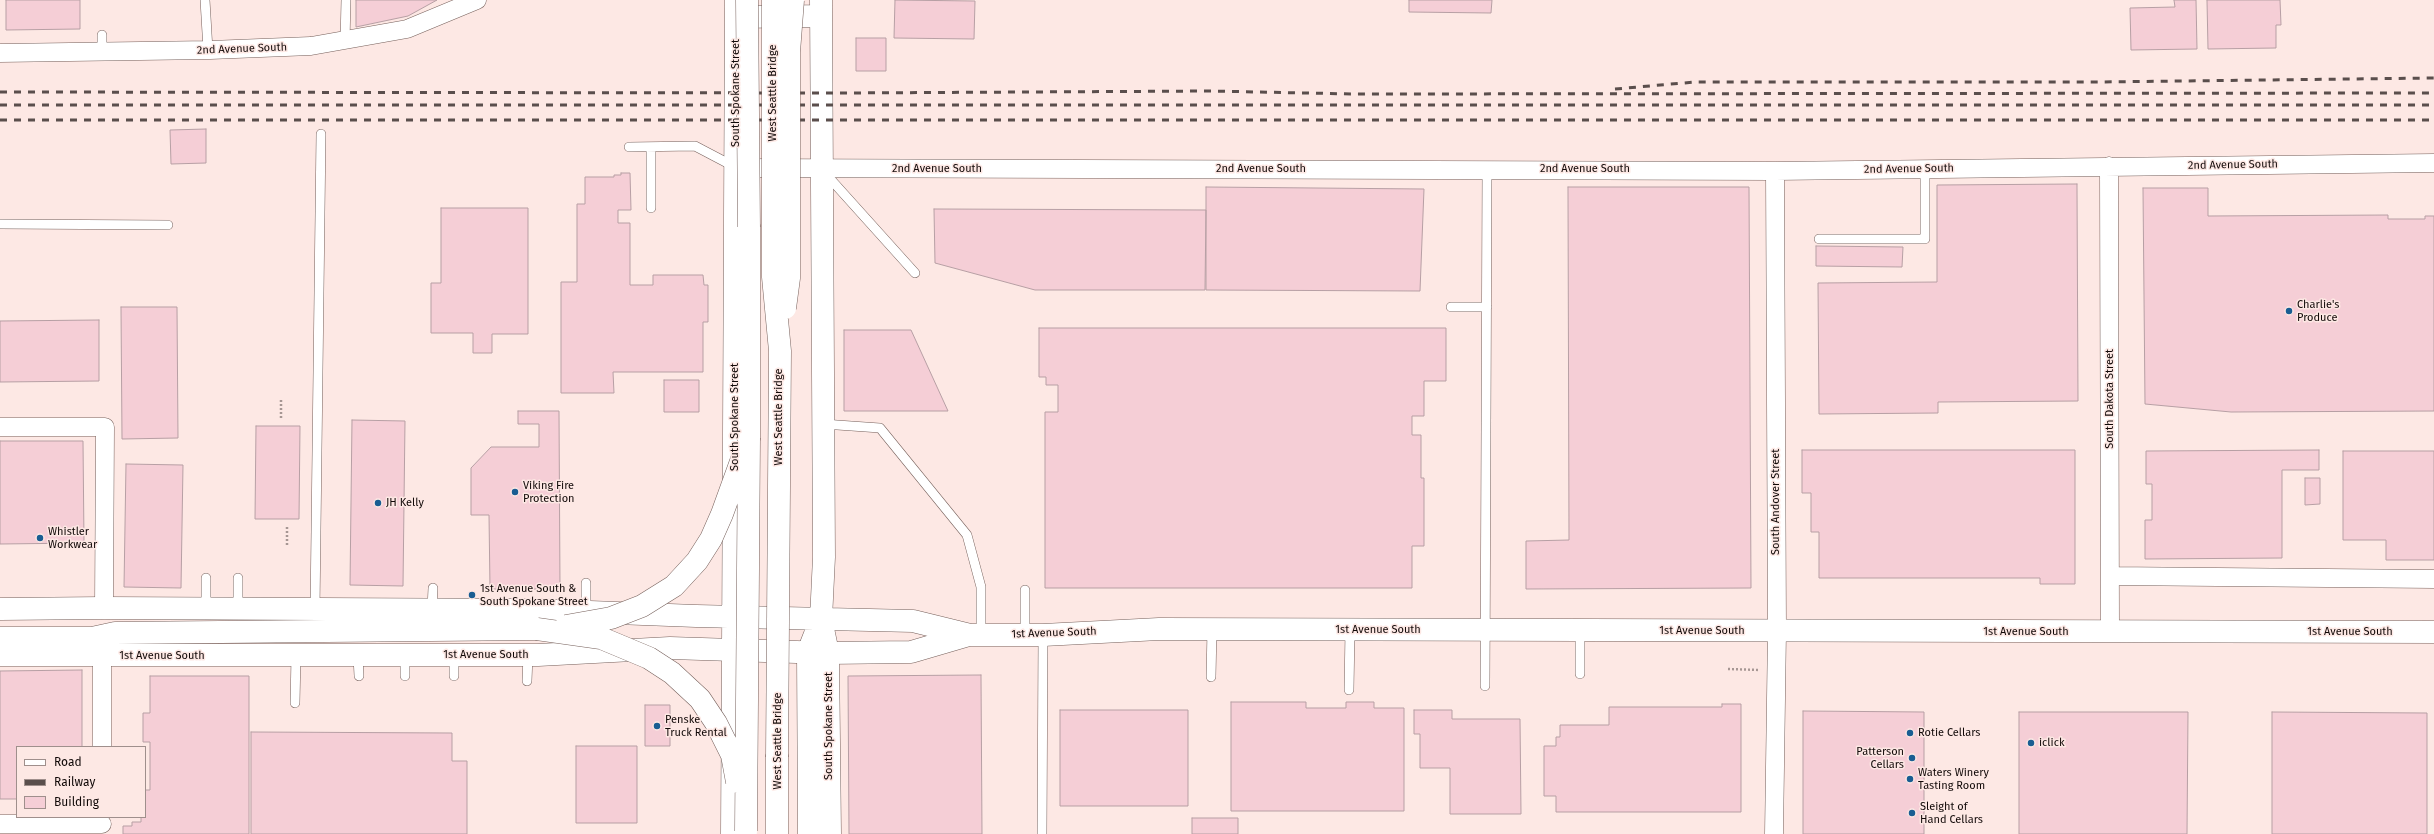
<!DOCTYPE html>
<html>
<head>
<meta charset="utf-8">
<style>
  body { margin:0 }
  #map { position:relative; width:2434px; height:834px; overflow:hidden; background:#fde8e4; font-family:"Fira Sans",sans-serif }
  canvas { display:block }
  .legend { position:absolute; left:16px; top:746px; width:130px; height:72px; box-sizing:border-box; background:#fde8e4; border:1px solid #9f8f8c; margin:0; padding:5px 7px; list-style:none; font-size:12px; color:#110908 }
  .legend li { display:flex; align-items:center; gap:8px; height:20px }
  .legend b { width:20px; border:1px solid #9f8f8c }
</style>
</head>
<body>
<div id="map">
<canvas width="2434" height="834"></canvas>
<ul class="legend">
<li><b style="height:5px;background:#fff"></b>Road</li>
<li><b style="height:5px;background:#5a4e4c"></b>Railway</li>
<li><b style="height:11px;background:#f5ced6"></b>Building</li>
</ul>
</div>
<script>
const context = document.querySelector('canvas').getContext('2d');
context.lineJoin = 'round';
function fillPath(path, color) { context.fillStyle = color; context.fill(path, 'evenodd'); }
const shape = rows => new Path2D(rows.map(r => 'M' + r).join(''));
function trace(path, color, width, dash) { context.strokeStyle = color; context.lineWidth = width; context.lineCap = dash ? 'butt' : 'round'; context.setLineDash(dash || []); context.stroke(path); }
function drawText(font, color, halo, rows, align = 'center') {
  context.font = font + ' "Fira Sans",sans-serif'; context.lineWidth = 3; context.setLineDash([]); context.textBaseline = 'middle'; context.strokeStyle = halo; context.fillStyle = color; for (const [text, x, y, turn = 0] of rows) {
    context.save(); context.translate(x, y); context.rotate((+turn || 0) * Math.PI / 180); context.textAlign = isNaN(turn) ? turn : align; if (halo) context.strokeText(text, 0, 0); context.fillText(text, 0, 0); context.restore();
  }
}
const building = shape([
  [6,0,80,0,80,29,6,30,6,0],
  [356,0,437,0,408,16,356,27,356,0],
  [895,0,975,1,974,39,894,38,895,0],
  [1409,0,1492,0,1491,13,1409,12,1409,0],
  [2174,0,2196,0,2197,49,2131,50,2130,8,2175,7,2174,0],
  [2207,0,2280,0,2281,25,2276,25,2276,48,2208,49,2207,0],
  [856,38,886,38,886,71,856,71,856,38],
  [206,129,206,163,171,164,170,130,206,129],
  [621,173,630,173,631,210,618,210,618,223,630,223,630,285,653,285,653,275,703,275,704,285,708,285,708,322,703,322,703,372,613,372,614,393,561,393,561,282,577,282,577,204,585,204,585,177,614,177,614,175,621,175,621,173],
  [2077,184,2078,401,1938,402,1938,413,1819,414,1818,283,1937,282,1937,185,2077,184],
  [1206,187,1424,189,1420,291,1206,290,1206,187],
  [1568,187,1749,187,1751,588,1526,589,1526,541,1569,540,1568,187],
  [2143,188,2208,188,2208,216,2388,215,2388,219,2425,219,2425,216,2434,216,2434,411,2231,412,2145,404,2143,188],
  [441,208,528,208,528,334,492,334,492,353,473,353,473,333,431,333,431,283,441,283,441,208],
  [934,209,1206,210,1205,290,1035,290,935,263,934,209],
  [1816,246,1903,247,1902,267,1816,266,1816,246],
  [121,307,177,307,178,438,122,439,121,307],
  [99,320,99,381,0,382,0,321,99,320],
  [1039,328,1446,328,1446,381,1424,381,1424,416,1412,416,1412,435,1421,435,1421,478,1424,478,1424,546,1412,546,1412,588,1045,588,1045,412,1058,412,1058,385,1046,385,1046,377,1039,377,1039,328],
  [844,330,911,330,948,411,844,411,844,330],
  [664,380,699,380,699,412,664,412,664,380],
  [518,411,559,411,560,589,490,589,489,515,471,515,471,468,491,447,539,447,539,424,518,424,518,411],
  [352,420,405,421,403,586,350,585,352,420],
  [256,426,300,426,299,519,255,519,256,426],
  [0,441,83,441,84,543,0,544,0,441],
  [1802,450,2075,450,2075,584,2040,584,2040,578,1819,578,1819,532,1811,532,1811,493,1802,493,1802,450],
  [2319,450,2319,470,2282,470,2282,558,2145,559,2145,520,2152,520,2152,484,2146,484,2146,451,2319,450],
  [2343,451,2434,451,2434,560,2386,560,2386,540,2343,540,2343,451],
  [126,464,183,465,181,588,124,587,126,464],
  [2305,478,2320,478,2320,504,2305,505,2305,478],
  [82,670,82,747,17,747,17,799,0,799,0,671,82,670],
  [981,675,982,834,849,834,848,676,981,675],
  [150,676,249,676,249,834,123,834,123,826,132,826,132,822,141,822,141,817,145,817,145,790,150,790,150,742,143,742,143,713,150,713,150,676],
  [1231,702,1306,702,1306,708,1346,708,1346,702,1374,702,1374,708,1404,708,1404,811,1231,811,1231,702],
  [1722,704,1741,704,1741,812,1556,812,1556,796,1544,796,1544,746,1556,746,1556,737,1560,737,1560,725,1609,725,1609,707,1722,707,1722,704],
  [645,705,670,705,670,746,645,746,645,705],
  [1060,710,1188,710,1188,806,1060,806,1060,710],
  [1414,710,1452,710,1452,719,1520,719,1521,814,1450,814,1450,768,1420,768,1420,734,1414,734,1414,710],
  [1803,711,1924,712,1924,834,1803,834,1803,711],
  [2019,712,2188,712,2187,834,2019,834,2019,712],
  [2272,712,2427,713,2427,834,2272,834,2272,712],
  [251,732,452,733,452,761,467,761,467,834,251,834,251,732],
  [576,746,637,746,637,823,576,823,576,746],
  [1192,818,1238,818,1238,834,1192,834,1192,818]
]);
fillPath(building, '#f5ced6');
trace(building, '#b79fa4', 1);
const lane = shape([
  [205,0,208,50],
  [102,35,102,51],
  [345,42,346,0],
  [629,147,695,146,735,167],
  [651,147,651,208],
  [825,173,915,273],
  [0,224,168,225],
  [1819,239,1925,239,1925,169],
  [1451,307,1487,307],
  [823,424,880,428,967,535,981,587,981,635],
  [238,578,238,608],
  [206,608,206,578],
  [315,609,321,134],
  [432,609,433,588],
  [586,612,586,583],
  [1025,634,1025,590],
  [405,655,405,676],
  [454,655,454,676],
  [358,656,359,676],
  [1580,674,1580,630],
  [1211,677,1212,629],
  [527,681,528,655],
  [1485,686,1487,169],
  [1349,690,1350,630],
  [295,703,296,656],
  [1042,834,1043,635]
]);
const street = shape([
  [0,53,210,50,311,46,407,29,477,0],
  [2109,166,2110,632],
  [736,168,1775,171,2434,163],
  [0,427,105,427,104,608],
  [2110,576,2434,579],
  [102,747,102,656],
  [0,824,102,824],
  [1774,834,1777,631,1775,171]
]);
const secondary = shape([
  [821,619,828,653,830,834],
  [732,834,733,650]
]);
const primary = shape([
  [736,17,821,16],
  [0,609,104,608,537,610,696,616,913,621,970,635,1043,635,1159,629,2434,632],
  [733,650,736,0],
  [808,652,821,619,824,557,821,0],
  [0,655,538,655,670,648,828,653,911,652,969,635]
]);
const highway = shape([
  [749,227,749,438],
  [0,638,92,638,115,633,537,629],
  [808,652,809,834],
  [777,834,777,757]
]);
trace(lane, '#76605b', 10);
trace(street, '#76605b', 19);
trace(secondary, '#76605b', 23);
trace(primary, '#76605b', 23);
trace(highway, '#76605b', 23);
trace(shape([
  [281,400,281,419],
  [287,527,287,547],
  [1728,669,1760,670]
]), '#a69693', 2.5, [2, 2]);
trace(lane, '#fff', 9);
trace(street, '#fff', 18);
trace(secondary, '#fff', 22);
trace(primary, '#fff', 22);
trace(highway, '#fff', 22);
trace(shape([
  [1615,89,1695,82,2101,82,2434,78],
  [0,92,841,93,1211,91,1353,94,2434,93],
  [0,105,2434,105],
  [0,120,2434,120]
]), '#5a4e4c', 3, [7, 7]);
const highwayBridge = shape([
  [747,0,749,227],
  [773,0,773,277,780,351,777,757],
  [785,308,789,278,789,52,793,0],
  [566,626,611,618,642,606,674,586,697,561,711,539,722,514,743,456],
  [537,629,601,638,649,658,672,673,700,699,716,723,732,755,737,782],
  [746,831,749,438]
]);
trace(highwayBridge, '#76605b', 23, []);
trace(highwayBridge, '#fff', 22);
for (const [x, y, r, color] of [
  [2289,311,4,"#195d92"],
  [515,492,4,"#195d92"],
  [378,503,4,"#195d92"],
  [40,538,4,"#195d92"],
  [472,595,4,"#195d92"],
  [657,726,4,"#195d92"],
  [1910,733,4,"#195d92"],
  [2031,743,4,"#195d92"],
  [1912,758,4,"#195d92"],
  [1910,779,4,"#195d92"],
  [1912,813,4,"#195d92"]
]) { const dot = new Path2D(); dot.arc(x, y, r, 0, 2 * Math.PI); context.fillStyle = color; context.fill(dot); trace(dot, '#fde8e4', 1.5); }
drawText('11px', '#110908', '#fde8e4', [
  ["2nd Avenue South",242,49,-2],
  ["South Spokane Street",736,93,-90],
  ["West Seattle Bridge",773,93,-90],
  ["2nd Avenue South",2233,165,-1],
  ["2nd Avenue South",937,169],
  ["2nd Avenue South",1261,169],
  ["2nd Avenue South",1585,169],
  ["2nd Avenue South",1909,169,-1],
  ["South Dakota Street",2110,399,-90],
  ["South Spokane Street",735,417,-90],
  ["West Seattle Bridge",779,417,-90],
  ["South Andover Street",1776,502,-90],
  ["1st Avenue South",1378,630],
  ["1st Avenue South",1702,631],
  ["1st Avenue South",2026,632],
  ["1st Avenue South",2350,632],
  ["1st Avenue South",1054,633,-2],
  ["1st Avenue South",486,655],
  ["1st Avenue South",162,656],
  ["South Spokane Street",829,726,-90],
  ["West Seattle Bridge",778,741,-90]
]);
drawText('11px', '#110908', '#fde8e4', [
  ["Charlie's",2297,305],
  ["Produce",2297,318],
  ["Viking Fire",523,486],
  ["Protection",523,499],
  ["JH Kelly",386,503],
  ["Whistler",48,532],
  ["Workwear",48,545],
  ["1st Avenue South &",480,589],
  ["South Spokane Street",480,602],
  ["Penske",665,720],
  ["Truck Rental",665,733],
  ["Rotie Cellars",1918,733],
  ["iclick",2039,743],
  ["Patterson",1904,752,"right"],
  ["Cellars",1904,765,"right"],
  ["Waters Winery",1918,773],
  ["Tasting Room",1918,786],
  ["Sleight of",1920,807],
  ["Hand Cellars",1920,820]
], 'left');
</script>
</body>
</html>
